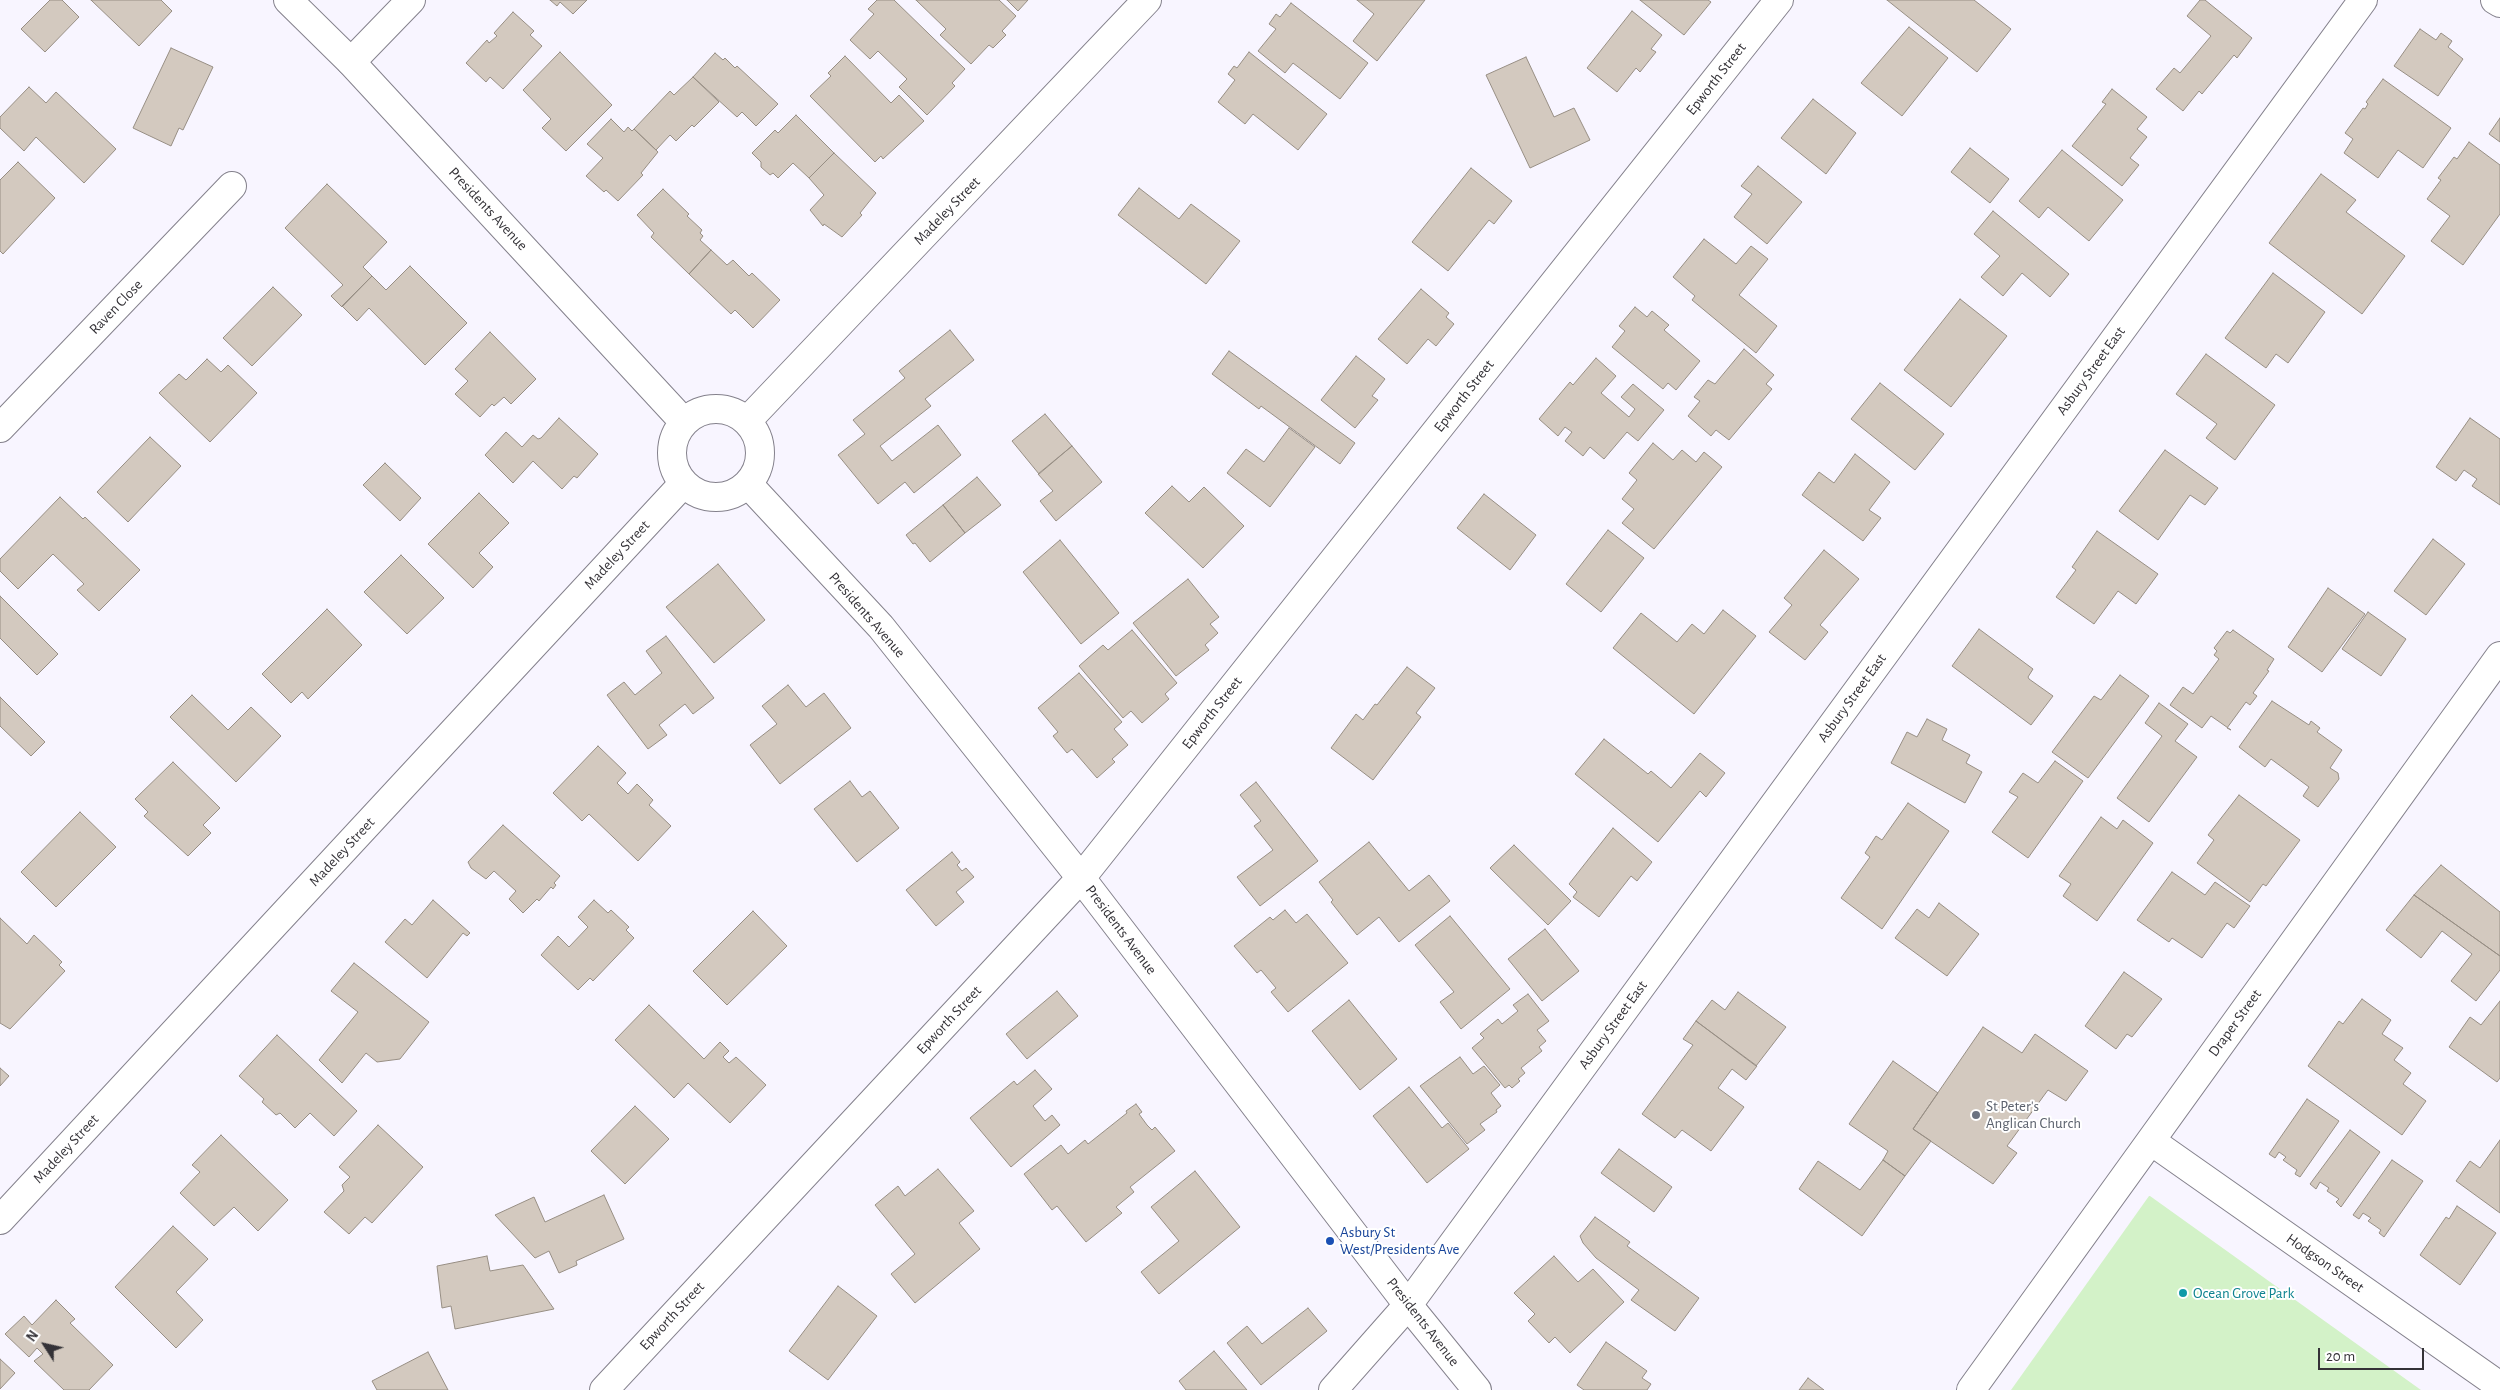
<!DOCTYPE html>
<html>
<head>
<meta charset="utf-8">
<style>
  body { margin:0 }
  #map { position:relative; width:2500px; height:1390px; overflow:hidden; background:#f8f5ff; font-family:"Alegreya Sans",sans-serif }
  canvas { display:block }
  .north { position:absolute; left:20px; top:1320px; width:50px; height:50px; -webkit-text-stroke:4px #fff; paint-order:stroke; rotate:305deg; font-size:14px; font-weight:700; line-height:20px; text-align:center; color:#343237 }
  .north::after { content:''; display:block; margin:auto; width:18px; height:22px; background:#343237; clip-path:polygon(50% 0,100% 100%,50% 72%,0 100%) }
  .scale { position:absolute; left:2318px; top:1348px; width:106px; height:22px; box-sizing:border-box; border:2px solid #343237; border-top:0; padding-left:6px; font-size:15px; line-height:18px; white-space:nowrap; color:#343237; -webkit-text-stroke:4px #fff; paint-order:stroke }
</style>
</head>
<body>
<div id="map">
<canvas width="2500" height="1390"></canvas>
<div class="north">N</div>
<div class="scale">20 m</div>
</div>
<script>
const context = document.querySelector('canvas').getContext('2d');
context.lineJoin = 'round';
function fillPath(path, color) { context.fillStyle = color; context.fill(path, 'evenodd'); }
const shape = rows => new Path2D(rows.map(r => 'M' + r).join(''));
function trace(path, color, width, dash) { context.strokeStyle = color; context.lineWidth = width; context.lineCap = dash ? 'butt' : 'round'; context.setLineDash(dash || []); context.stroke(path); }
function drawText(font, color, halo, rows, align = 'center') {
  context.font = font + ' "Alegreya Sans",sans-serif'; context.lineWidth = 4; context.setLineDash([]); context.textBaseline = 'middle'; context.strokeStyle = halo; context.fillStyle = color; for (const [text, x, y, turn = 0] of rows) {
    context.save(); context.translate(x, y); context.rotate((+turn || 0) * Math.PI / 180); context.textAlign = isNaN(turn) ? turn : align; if (halo) context.strokeText(text, 0, 0); context.fillText(text, 0, 0); context.restore();
  }
}
fillPath(shape([
  [2149,1196,2150,1196,2421,1390,2011,1390]
]), '#d3f2c8');
const building = shape([
  [50,0,62,0,79,17,45,52,21,29,50,0],
  [91,0,161,0,172,11,139,46,91,0],
  [550,0,587,0,573,14,560,2,557,6,550,0],
  [877,0,894,0,965,69,952,83,955,86,927,115,899,87,907,79,878,51,870,59,850,40,874,14,868,9,877,0],
  [916,0,999,0,1016,16,1002,31,1006,35,993,48,989,45,971,64,940,35,946,29,916,0],
  [1007,0,1028,0,1018,11,1007,0],
  [1357,0,1425,0,1377,61,1353,41,1374,14,1357,0],
  [1640,0,1708,0,1711,2,1684,35,1640,0],
  [1887,0,1974,0,2011,29,1977,72,1887,0],
  [2200,0,2205,0,2252,38,2237,58,2234,55,2202,94,2199,91,2183,111,2156,89,2174,68,2180,73,2211,36,2187,16,2200,0],
  [1291,3,1368,63,1340,99,1293,63,1285,73,1258,51,1276,29,1269,24,1276,14,1280,17,1291,3],
  [1632,11,1662,35,1651,49,1656,52,1640,72,1636,68,1617,92,1587,68,1632,11],
  [513,12,534,31,530,35,542,46,503,89,490,77,486,82,466,63,487,40,489,43,497,36,494,33,513,12],
  [1909,27,1948,58,1902,116,1861,83,1909,27],
  [2420,29,2436,40,2441,33,2452,41,2448,47,2463,59,2438,96,2394,66,2420,29],
  [171,48,213,67,183,130,179,128,171,146,133,128,171,48],
  [560,52,612,105,566,151,542,128,551,119,523,90,560,52],
  [1249,52,1327,114,1298,150,1253,114,1245,124,1218,102,1235,80,1228,74,1234,66,1237,68,1249,52],
  [715,53,723,60,725,58,735,68,737,66,778,104,756,126,742,112,737,117,693,77,715,53],
  [845,56,891,103,899,95,924,121,883,159,881,156,875,162,810,96,831,76,828,73,845,56],
  [1526,57,1554,117,1574,108,1590,140,1530,168,1486,75,1526,57],
  [693,77,719,102,694,127,692,125,676,141,670,135,656,150,634,129,670,91,674,95,693,77],
  [2383,79,2451,128,2423,168,2398,150,2378,178,2344,153,2353,139,2345,133,2363,108,2365,109,2368,104,2366,102,2383,79],
  [29,87,46,103,56,92,116,149,84,183,36,137,24,151,0,128,0,117,29,87],
  [2112,89,2147,117,2137,129,2147,137,2130,158,2139,165,2122,186,2072,146,2106,104,2102,102,2112,89],
  [1813,99,1856,133,1826,174,1781,138,1813,99],
  [796,115,834,153,809,178,793,163,778,178,773,173,770,175,761,167,761,162,752,153,775,130,778,133,796,115],
  [2500,118,2500,142,2489,134,2500,118],
  [611,119,624,132,628,127,632,131,634,129,658,152,641,173,643,175,618,201,606,190,604,192,586,176,603,158,587,144,611,119],
  [2469,142,2500,165,2500,214,2463,265,2431,241,2450,216,2427,199,2441,180,2438,178,2454,157,2457,159,2469,142],
  [1970,148,2009,179,1990,203,1951,172,1970,148],
  [2062,150,2123,200,2089,241,2048,207,2039,218,2019,201,2062,150],
  [834,153,876,193,860,213,862,215,842,237,824,224,823,226,810,210,824,195,809,178,834,153],
  [18,162,55,198,3,254,0,251,0,180,18,162],
  [1758,166,1802,202,1767,244,1734,217,1752,194,1741,186,1758,166],
  [1471,168,1512,201,1494,224,1489,220,1448,271,1412,242,1471,168],
  [2321,174,2356,200,2346,212,2405,256,2362,314,2269,243,2321,174],
  [327,184,387,242,363,267,372,276,342,307,331,296,343,285,285,228,327,184],
  [1139,188,1179,219,1191,204,1240,241,1206,284,1118,215,1139,188],
  [663,189,689,214,687,216,702,230,700,233,703,236,700,240,711,250,689,274,651,237,654,233,637,215,663,189],
  [1993,211,2069,274,2050,297,2022,273,2003,296,1981,277,2000,256,1974,234,1993,211],
  [1704,239,1736,264,1751,246,1768,259,1739,295,1777,326,1756,353,1692,300,1695,296,1673,277,1704,239],
  [711,250,727,265,733,260,749,276,752,273,780,300,753,328,735,310,731,314,689,274,711,250],
  [410,266,467,323,425,365,369,308,357,321,342,306,372,276,386,290,410,266],
  [2273,273,2325,312,2288,363,2276,354,2266,368,2225,338,2273,273],
  [273,287,302,315,252,366,223,338,273,287],
  [1421,289,1449,313,1446,317,1454,324,1436,346,1428,339,1407,364,1378,339,1421,289],
  [1960,299,2007,336,1951,407,1904,370,1960,299],
  [1635,307,1647,317,1652,311,1669,325,1664,330,1700,361,1676,390,1668,383,1663,389,1612,347,1625,331,1619,326,1635,307],
  [950,330,974,360,925,399,931,406,880,446,892,461,938,425,961,455,914,493,905,482,878,504,838,455,865,434,853,420,905,378,899,371,950,330],
  [490,332,536,379,511,404,504,397,494,406,492,404,480,417,455,394,468,381,455,369,490,332],
  [1744,349,1774,375,1766,384,1772,389,1729,440,1716,430,1711,436,1688,416,1700,401,1694,397,1708,380,1715,384,1744,349],
  [1229,351,1355,443,1340,464,1261,406,1259,409,1212,374,1229,351],
  [2206,354,2275,405,2235,460,2206,438,2217,424,2176,394,2206,354],
  [1356,356,1385,379,1372,396,1378,400,1355,428,1321,400,1356,356],
  [1596,358,1616,376,1601,393,1629,417,1635,409,1621,397,1633,384,1664,410,1638,441,1627,432,1604,459,1590,447,1583,456,1565,441,1572,432,1565,427,1558,436,1539,419,1570,382,1573,385,1596,358],
  [207,359,221,372,228,365,257,393,210,442,159,393,179,374,186,380,207,359],
  [1880,383,1944,434,1915,470,1851,419,1880,383],
  [1045,414,1072,446,1039,474,1012,441,1045,414],
  [559,418,598,454,577,478,574,476,562,489,533,461,513,483,485,455,506,432,522,447,533,435,538,439,541,438,559,418],
  [2470,418,2500,439,2500,505,2472,486,2477,479,2464,470,2456,481,2436,467,2470,418],
  [1289,428,1315,447,1270,507,1227,473,1246,449,1264,462,1289,428],
  [150,437,181,466,128,522,97,492,150,437],
  [1653,443,1673,460,1682,450,1696,462,1704,452,1722,467,1654,549,1622,523,1634,509,1622,499,1637,480,1629,473,1653,443],
  [1072,446,1102,482,1056,521,1040,501,1053,491,1038,474,1072,446],
  [2165,450,2218,488,2205,505,2190,495,2158,540,2119,511,2165,450],
  [1855,454,1890,482,1869,510,1881,518,1863,541,1802,495,1819,472,1834,483,1855,454],
  [385,463,421,498,400,521,363,485,385,463],
  [977,477,1001,505,965,533,943,505,977,477],
  [1172,486,1189,502,1204,487,1244,526,1203,568,1145,513,1172,486],
  [479,493,509,523,479,553,493,567,473,588,428,544,479,493],
  [1484,494,1536,535,1510,570,1457,528,1484,494],
  [60,497,83,519,85,517,140,570,99,611,77,590,84,584,53,554,18,589,0,571,0,559,60,497],
  [943,505,965,533,930,562,915,543,913,544,906,535,943,505],
  [1608,530,1644,558,1601,612,1566,584,1608,530],
  [2097,531,2158,574,2136,604,2118,591,2094,624,2056,597,2076,570,2072,567,2097,531],
  [2433,539,2465,564,2426,615,2394,591,2433,539],
  [1060,540,1119,613,1081,644,1023,572,1060,540],
  [1824,550,1859,579,1820,625,1828,632,1805,660,1769,632,1792,605,1784,598,1824,550],
  [401,555,444,598,407,634,364,592,401,555],
  [718,564,765,620,714,663,666,607,718,564],
  [1188,579,1219,617,1210,624,1218,633,1205,645,1209,650,1176,676,1133,623,1188,579],
  [2328,588,2365,614,2322,672,2288,647,2328,588],
  [0,596,58,654,37,675,0,638,0,596],
  [327,609,362,645,308,699,302,692,291,703,262,674,327,609],
  [1723,610,1756,636,1694,714,1613,648,1641,613,1677,642,1692,624,1704,634,1723,610],
  [2368,612,2406,639,2381,676,2342,649,2368,612],
  [1979,629,2033,669,2028,677,2029,679,2053,696,2031,725,1952,666,1979,629],
  [1132,630,1177,683,1165,694,1169,699,1142,723,1131,711,1123,718,1079,666,1103,645,1108,650,1132,630],
  [2233,630,2274,659,2267,670,2269,671,2253,693,2257,696,2250,705,2246,702,2227,728,2231,730,2211,716,2202,728,2170,705,2183,687,2193,694,2219,659,2214,655,2217,651,2214,648,2227,631,2230,633,2233,630],
  [666,636,714,698,693,714,685,704,659,725,667,735,648,749,607,695,624,682,635,695,662,673,646,651,666,636],
  [1407,667,1435,688,1416,713,1421,717,1373,780,1331,748,1356,714,1363,720,1375,704,1377,705,1407,667],
  [1079,673,1122,722,1114,729,1128,745,1112,759,1115,762,1097,778,1072,749,1067,753,1053,736,1058,732,1038,708,1079,673],
  [2120,675,2149,696,2088,778,2052,752,2094,696,2101,700,2120,675],
  [788,685,806,707,824,693,851,728,780,784,750,745,777,724,762,706,788,685],
  [192,695,228,730,251,707,281,736,236,782,170,717,192,695],
  [0,697,45,742,31,756,0,726,0,697],
  [2272,701,2309,725,2311,721,2320,728,2317,732,2342,750,2330,768,2338,773,2339,779,2318,807,2303,796,2309,787,2271,759,2265,767,2239,747,2272,701],
  [2159,703,2188,724,2175,741,2197,757,2149,822,2117,798,2162,736,2145,723,2159,703],
  [1927,719,1947,729,1942,740,1970,755,1966,763,1982,772,1965,803,1891,763,1907,732,1917,737,1927,719],
  [1604,739,1648,774,1651,771,1671,788,1700,753,1725,773,1706,797,1700,791,1658,842,1575,774,1604,739],
  [598,746,626,773,617,783,628,794,637,784,653,800,649,805,671,826,638,861,589,814,582,821,553,793,598,746],
  [2055,761,2083,781,2028,858,1992,832,2018,797,2009,792,2023,773,2038,783,2055,761],
  [173,762,220,808,203,825,211,833,188,856,144,816,148,812,135,799,173,762],
  [850,781,862,797,870,791,899,828,857,862,814,809,850,781],
  [1256,782,1318,861,1260,906,1237,877,1273,850,1254,826,1261,821,1240,795,1256,782],
  [2239,795,2300,840,2266,886,2263,884,2250,902,2197,863,2214,840,2208,835,2239,795],
  [1908,803,1949,831,1882,929,1841,898,1870,857,1865,853,1876,836,1882,840,1908,803],
  [80,812,116,847,56,907,21,872,80,812],
  [2101,817,2117,829,2123,820,2153,843,2097,921,2063,896,2071,884,2059,876,2101,817],
  [503,825,560,876,554,883,556,885,553,889,551,887,539,901,537,899,523,913,509,899,516,891,494,871,486,879,471,868,468,862,503,825],
  [1613,828,1652,862,1637,881,1631,876,1599,917,1573,897,1577,892,1569,884,1613,828],
  [1369,842,1409,891,1429,875,1450,901,1399,942,1379,917,1357,935,1331,902,1333,900,1319,882,1369,842],
  [1514,845,1571,901,1548,925,1490,868,1514,845],
  [952,852,960,862,957,865,962,871,966,868,974,877,956,892,964,902,936,926,906,890,952,852],
  [2441,865,2500,912,2500,956,2414,895,2441,865],
  [2172,872,2205,895,2215,882,2250,906,2234,928,2227,923,2202,958,2172,938,2169,942,2137,920,2172,872],
  [2414,895,2500,956,2500,970,2476,1001,2451,981,2472,954,2442,931,2421,958,2386,930,2414,895],
  [433,900,470,933,467,936,463,933,427,978,385,942,405,919,412,925,433,900],
  [594,900,608,913,611,910,629,927,626,930,634,938,593,981,590,978,578,990,541,955,558,936,569,947,588,927,578,917,594,900],
  [1939,903,1979,934,1947,976,1895,938,1917,909,1929,918,1939,903],
  [1285,910,1296,923,1307,914,1348,963,1288,1012,1271,992,1276,988,1261,970,1257,973,1234,946,1270,917,1273,920,1285,910],
  [753,911,787,946,727,1005,693,971,753,911],
  [1450,916,1510,989,1461,1029,1440,1002,1454,992,1415,945,1450,916],
  [0,918,27,944,34,935,62,962,59,965,65,971,10,1029,0,1023,0,918],
  [1545,929,1579,971,1542,1001,1508,959,1545,929],
  [354,963,429,1022,400,1059,377,1062,366,1053,342,1083,319,1060,358,1012,331,991,354,963],
  [2124,972,2162,999,2132,1037,2127,1034,2116,1049,2085,1026,2124,972],
  [1057,991,1078,1016,1027,1059,1006,1034,1057,991],
  [1738,992,1786,1027,1756,1066,1696,1021,1712,1000,1725,1010,1738,992],
  [1528,994,1549,1021,1537,1030,1546,1041,1539,1047,1542,1051,1521,1068,1525,1073,1518,1079,1520,1081,1512,1088,1509,1085,1505,1088,1472,1048,1484,1038,1480,1034,1498,1019,1502,1024,1518,1011,1513,1005,1528,994],
  [2362,999,2391,1020,2382,1034,2403,1048,2394,1060,2411,1073,2403,1084,2426,1101,2402,1135,2308,1066,2339,1021,2343,1024,2362,999],
  [1349,1000,1397,1059,1360,1090,1312,1031,1349,1000],
  [2500,1001,2500,1078,2497,1082,2449,1047,2470,1017,2481,1025,2500,1001],
  [649,1005,704,1059,720,1042,729,1051,723,1057,729,1063,736,1057,766,1085,730,1123,688,1083,674,1098,615,1040,649,1005],
  [1696,1021,1757,1066,1746,1080,1732,1069,1718,1088,1744,1107,1711,1151,1682,1130,1675,1138,1642,1114,1693,1045,1683,1039,1696,1021],
  [1983,1027,2022,1053,2035,1034,2088,1071,2066,1101,2048,1090,2007,1146,2017,1153,1993,1184,1913,1129,1983,1027],
  [277,1035,357,1111,334,1136,310,1113,295,1128,280,1113,276,1115,262,1102,264,1099,239,1076,277,1035],
  [1460,1057,1473,1074,1484,1066,1500,1085,1491,1093,1501,1106,1496,1110,1497,1112,1480,1124,1485,1130,1467,1144,1420,1086,1460,1057],
  [1893,1061,1938,1093,1913,1129,1931,1141,1905,1176,1883,1160,1888,1151,1849,1124,1893,1061],
  [0,1068,9,1076,0,1086,0,1068],
  [1035,1070,1052,1089,1033,1106,1045,1121,1052,1115,1060,1125,1011,1167,970,1118,1014,1081,1017,1085,1035,1070],
  [1409,1087,1442,1128,1448,1123,1469,1149,1427,1183,1373,1116,1409,1087],
  [2307,1099,2339,1121,2300,1177,2295,1174,2297,1170,2283,1160,2286,1157,2279,1152,2275,1158,2269,1154,2307,1099],
  [1136,1104,1142,1112,1139,1114,1147,1125,1152,1130,1155,1127,1175,1151,1130,1187,1134,1192,1116,1207,1122,1213,1086,1242,1057,1206,1052,1210,1024,1174,1061,1145,1068,1154,1085,1140,1088,1144,1127,1113,1126,1111,1136,1104],
  [635,1106,669,1139,625,1184,591,1151,635,1106],
  [378,1125,423,1167,372,1223,365,1217,349,1234,324,1212,344,1191,342,1185,350,1177,339,1167,378,1125],
  [2350,1130,2380,1152,2341,1207,2336,1202,2339,1199,2327,1191,2329,1188,2320,1182,2316,1189,2310,1184,2350,1130],
  [221,1135,288,1200,258,1231,234,1207,214,1226,180,1193,200,1172,192,1165,221,1135],
  [2500,1140,2500,1213,2456,1181,2470,1161,2480,1168,2500,1140],
  [1619,1149,1672,1187,1654,1212,1601,1173,1619,1149],
  [1883,1160,1905,1176,1862,1236,1799,1189,1818,1161,1860,1190,1883,1160],
  [2392,1160,2423,1181,2384,1237,2379,1233,2381,1230,2368,1221,2371,1218,2363,1213,2359,1219,2353,1215,2392,1160],
  [938,1169,974,1211,959,1223,980,1249,915,1303,891,1274,915,1254,875,1205,898,1186,905,1196,938,1169],
  [1195,1171,1240,1227,1159,1294,1141,1272,1179,1241,1151,1207,1195,1171],
  [604,1195,624,1239,576,1261,577,1265,559,1273,549,1251,535,1258,495,1215,534,1197,545,1222,604,1195],
  [2457,1206,2496,1233,2460,1285,2420,1255,2446,1217,2449,1219,2457,1206],
  [1595,1217,1630,1242,1627,1246,1699,1298,1675,1331,1631,1300,1639,1290,1596,1258,1583,1243,1580,1236,1595,1217],
  [173,1226,208,1259,176,1292,203,1320,176,1348,115,1287,173,1226],
  [487,1256,490,1271,523,1265,554,1309,455,1329,451,1306,442,1308,437,1266,487,1256],
  [1554,1256,1578,1282,1593,1269,1624,1302,1570,1353,1555,1337,1549,1343,1528,1321,1535,1314,1514,1293,1554,1256],
  [838,1286,877,1316,828,1380,789,1351,838,1286],
  [56,1300,75,1319,70,1323,113,1365,89,1390,64,1390,34,1361,43,1354,37,1348,29,1357,5,1334,24,1316,32,1325,56,1300],
  [1308,1308,1327,1331,1261,1385,1227,1343,1247,1326,1262,1344,1308,1308],
  [1606,1342,1647,1371,1642,1378,1651,1384,1647,1390,1584,1390,1577,1385,1606,1342],
  [1214,1351,1247,1390,1186,1390,1179,1381,1214,1351],
  [428,1352,448,1390,377,1390,372,1381,428,1352],
  [0,1359,15,1373,0,1389,0,1359],
  [1808,1378,1824,1390,1799,1390,1808,1378]
]);
fillPath(building, '#d3c9bf');
trace(building, '#978e84', 1);
const minor = shape([
  [2495,0,2500,3],
  [351,62,411,0],
  [747,421,1147,0],
  [0,428,232,186],
  [2151,1141,2500,1386],
  [0,1220,683,484],
  [604,1390,1081,878,1779,0],
  [1333,1390,1408,1305,2363,0],
  [1971,1390,2500,656]
]);
const tertiary = shape([
  [288,0,351,62,684,422],
  '672 453a44 44 0 1 1 88 0a44 44 0 1 1-88 0Z',
  [748,484,881,627,1081,878,1408,1305,1477,1390]
]);
trace(minor, '#84818c', 30);
trace(tertiary, '#84818c', 30);
trace(minor, '#fff', 28);
trace(tertiary, '#fff', 28);
for (const [x, y, r, color] of [
  [1976,1115,5,"#6b7280"],
  [1330,1241,5,"#1a4fb4"],
  [2183,1293,5,"#0f9aa8"]
]) { const dot = new Path2D(); dot.arc(x, y, r, 0, 2 * Math.PI); context.fillStyle = color; context.fill(dot); trace(dot, '#fff', 2); }
drawText('15px', '#343237', '#fff', [
  ["Epworth Street",1716,79,-52],
  ["Presidents Avenue",488,209,47],
  ["Madeley Street",947,211,-46],
  ["Raven Close",116,307,-46],
  ["Asbury Street East",2091,371,-54],
  ["Epworth Street",1464,396,-52],
  ["Madeley Street",617,555,-47],
  ["Presidents Avenue",867,615,49],
  ["Asbury Street East",1852,698,-54],
  ["Epworth Street",1212,713,-52],
  ["Madeley Street",342,852,-47],
  ["Presidents Avenue",1121,930,53],
  ["Epworth Street",949,1020,-47],
  ["Draper Street",2235,1023,-54],
  ["Asbury Street East",1613,1025,-54],
  ["Madeley Street",66,1149,-47],
  ["Hodgson Street",2325,1263,35],
  ["Epworth Street",672,1316,-47],
  ["Presidents Avenue",1423,1322,52]
]);
drawText('15px', '#5b616d', '#fff', [
  ["St Peter's",1986,1106],
  ["Anglican Church",1986,1123]
], 'left');
drawText('15px', '#164399', '#fff', [
  ["Asbury St",1340,1232],
  ["West/Presidents Ave",1340,1249]
], 'left');
drawText('15px', '#0d838f', '#fff', [
  ["Ocean Grove Park",2193,1293]
], 'left');
</script>
</body>
</html>
